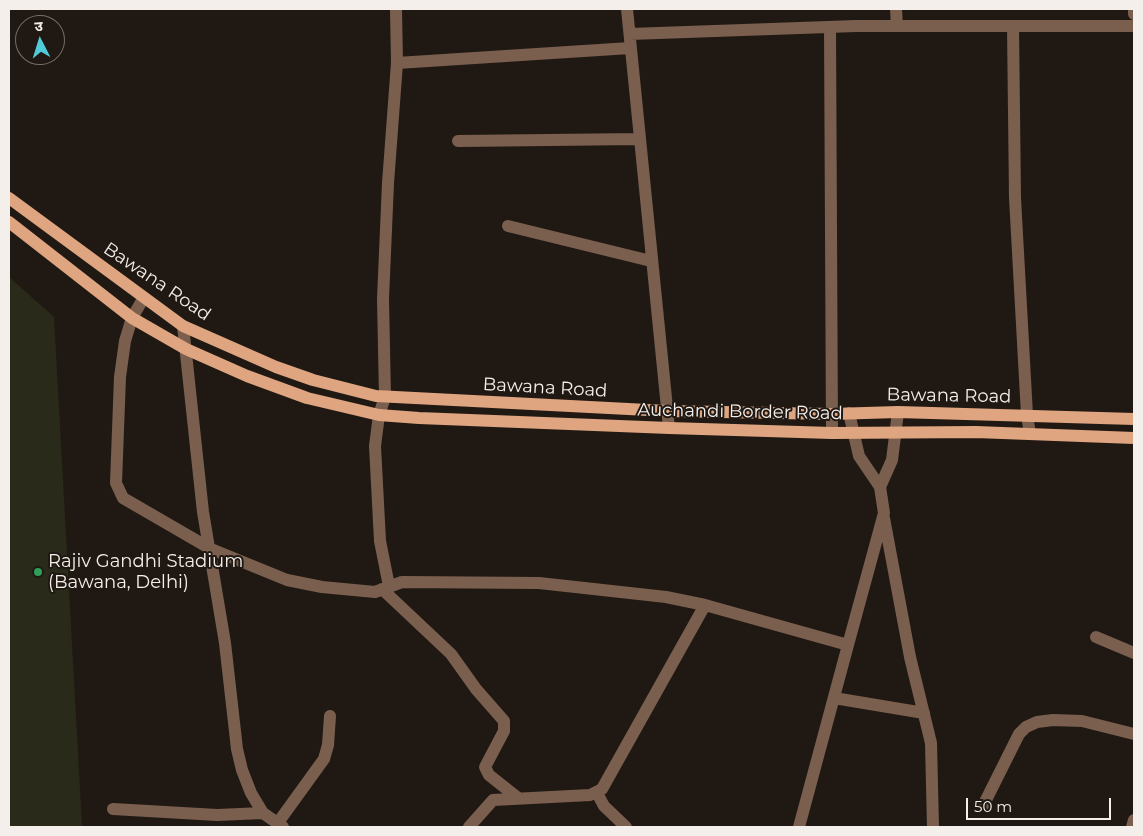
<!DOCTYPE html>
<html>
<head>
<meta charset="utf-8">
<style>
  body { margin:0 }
  #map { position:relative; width:1143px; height:836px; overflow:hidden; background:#201913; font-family:Montserrat,"Noto Sans Devanagari",sans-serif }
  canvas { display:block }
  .frame { position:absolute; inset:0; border:10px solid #f4efea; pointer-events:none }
  .north { position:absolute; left:15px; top:15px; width:50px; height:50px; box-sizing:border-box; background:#201913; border:1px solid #756f69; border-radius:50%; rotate:355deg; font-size:14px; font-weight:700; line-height:20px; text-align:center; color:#f4efea }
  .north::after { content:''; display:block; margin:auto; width:18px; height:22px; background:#52cbd9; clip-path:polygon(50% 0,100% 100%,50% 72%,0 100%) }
  .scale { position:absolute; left:966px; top:798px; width:145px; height:22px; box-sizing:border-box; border:2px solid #f4efea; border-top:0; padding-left:6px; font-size:15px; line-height:18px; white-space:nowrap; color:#f4efea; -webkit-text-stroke:4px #201913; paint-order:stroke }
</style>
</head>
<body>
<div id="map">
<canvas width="1143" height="836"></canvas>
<div class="frame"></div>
<div class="north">उ</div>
<div class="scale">50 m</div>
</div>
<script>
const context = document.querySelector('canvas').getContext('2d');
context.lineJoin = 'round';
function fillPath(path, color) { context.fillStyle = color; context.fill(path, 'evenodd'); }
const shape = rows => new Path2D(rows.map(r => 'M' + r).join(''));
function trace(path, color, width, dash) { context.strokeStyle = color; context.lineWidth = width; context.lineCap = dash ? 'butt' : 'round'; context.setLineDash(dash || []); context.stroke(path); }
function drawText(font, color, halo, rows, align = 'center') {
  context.font = font + ' Montserrat,sans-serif'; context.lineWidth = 4; context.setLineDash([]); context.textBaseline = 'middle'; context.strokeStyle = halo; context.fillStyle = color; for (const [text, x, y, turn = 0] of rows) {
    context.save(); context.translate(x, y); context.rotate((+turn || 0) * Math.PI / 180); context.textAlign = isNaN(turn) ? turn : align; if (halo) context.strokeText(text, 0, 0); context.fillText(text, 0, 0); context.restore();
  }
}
fillPath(shape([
  [9,277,54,317,82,827,9,827]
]), '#292a1a');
trace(shape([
  [627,9,669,428],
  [896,9,897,26],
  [1134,9,1134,14],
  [1013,26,1015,198,1027,415,1030,434],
  [830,28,832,433],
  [630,34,856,26,1134,26],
  [397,63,630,48],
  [458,141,639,139],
  [508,226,651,261],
  [143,299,132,318,125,341,120,377,116,483,123,498,211,549,287,580,322,587,375,592,402,582,539,583,666,597,705,605],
  [183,326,203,512,225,643,237,749,242,770,251,793,263,813,283,827],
  [880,487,892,460,898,412],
  [884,518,910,657,931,743,933,827],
  [389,586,380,541,375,446,379,415,385,397,383,299,388,183,397,63,396,9],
  [382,589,451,654,476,689,504,721,504,731,485,767,489,775,518,798],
  [1096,637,1134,653],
  [834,698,924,713],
  [597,793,604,806,626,827],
  [983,806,1019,734,1026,727,1037,722,1053,720,1082,721,1134,734],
  [113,809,217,815,263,813],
  [277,824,324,759,328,745,330,716],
  [469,827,493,800,590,795,602,789,705,605,848,645,884,513,880,487,859,456,849,413],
  [799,827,848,645],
  [1132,827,1134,820]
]), '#7b5f4e', 12);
trace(shape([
  [9,198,183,326,276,367,313,380,376,396,667,411,832,414,898,412,1134,419],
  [9,222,132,318,186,349,247,376,307,398,379,415,419,418,669,428,832,433,976,432,1134,438]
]), '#dfa480', 12);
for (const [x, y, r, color] of [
  [38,572,5,"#2e9e5b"]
]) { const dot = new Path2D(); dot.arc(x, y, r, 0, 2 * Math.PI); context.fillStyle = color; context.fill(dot); trace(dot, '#201913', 2); }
drawText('18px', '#f4efea', '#201913', [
  ["Bawana Road",157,282,34],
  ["Bawana Road",545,388,3],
  ["Bawana Road",949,396,1],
  ["Auchandi Border Road",740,412,1]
]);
drawText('18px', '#f4efea', '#201913', [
  ["Rajiv Gandhi Stadium",48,562],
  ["(Bawana, Delhi)",48,583]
], 'left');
</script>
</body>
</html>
